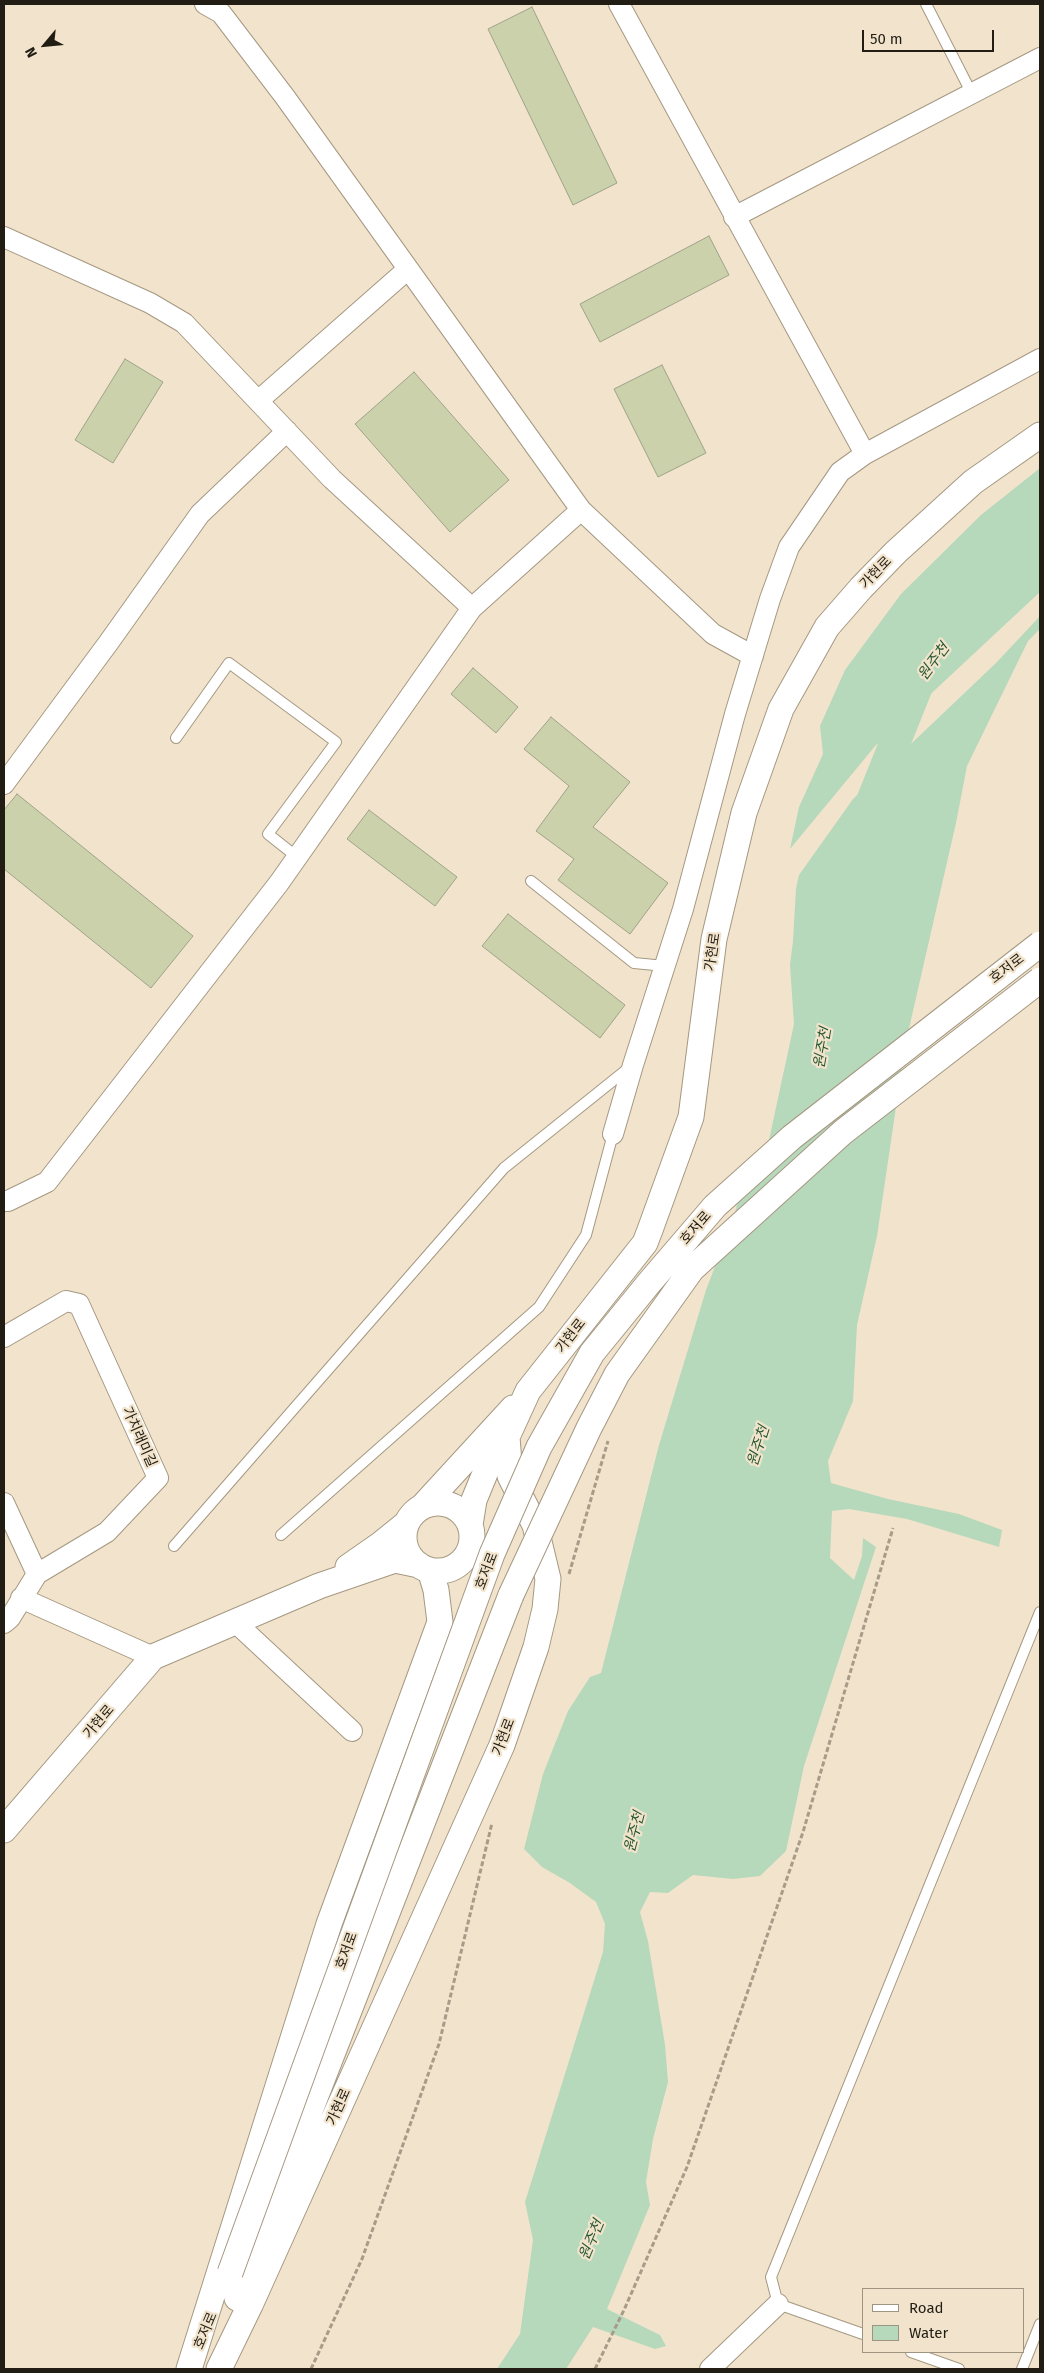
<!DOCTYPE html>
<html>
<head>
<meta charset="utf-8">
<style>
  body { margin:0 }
  #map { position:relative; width:1044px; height:2373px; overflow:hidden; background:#f2e4cc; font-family:"Fira Sans",sans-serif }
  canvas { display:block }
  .frame { position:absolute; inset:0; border:5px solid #221d14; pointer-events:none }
  .legend { position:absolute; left:862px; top:2288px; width:162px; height:65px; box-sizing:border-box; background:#f2e4cc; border:1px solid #9f9482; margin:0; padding:6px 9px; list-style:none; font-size:15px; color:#221d14 }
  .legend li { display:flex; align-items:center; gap:10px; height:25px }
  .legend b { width:25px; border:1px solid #9f9482 }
  .north { position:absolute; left:20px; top:20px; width:50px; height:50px; -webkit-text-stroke:4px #f2e4cc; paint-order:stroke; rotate:242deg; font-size:14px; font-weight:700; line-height:20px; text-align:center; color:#221d14 }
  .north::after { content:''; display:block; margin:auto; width:18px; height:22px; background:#221d14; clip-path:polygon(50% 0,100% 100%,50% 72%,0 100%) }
  .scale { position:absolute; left:862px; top:30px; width:132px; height:22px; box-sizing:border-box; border:2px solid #221d14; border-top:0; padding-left:6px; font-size:15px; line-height:18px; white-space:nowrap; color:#221d14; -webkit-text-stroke:4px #f2e4cc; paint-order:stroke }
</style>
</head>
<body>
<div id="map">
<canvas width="1044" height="2373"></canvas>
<div class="frame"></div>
<ul class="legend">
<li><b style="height:6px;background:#fff"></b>Road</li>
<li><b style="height:14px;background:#b6d8bb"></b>Water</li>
</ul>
<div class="north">N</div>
<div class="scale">50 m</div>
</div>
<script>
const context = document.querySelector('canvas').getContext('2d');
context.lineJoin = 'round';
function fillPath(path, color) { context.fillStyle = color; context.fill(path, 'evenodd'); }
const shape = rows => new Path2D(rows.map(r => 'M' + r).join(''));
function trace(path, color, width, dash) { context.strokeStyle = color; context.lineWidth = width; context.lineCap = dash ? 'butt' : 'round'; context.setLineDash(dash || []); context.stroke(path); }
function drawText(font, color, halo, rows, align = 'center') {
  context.font = font + ' "Fira Sans","Noto Sans KR",sans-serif'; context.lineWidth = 4.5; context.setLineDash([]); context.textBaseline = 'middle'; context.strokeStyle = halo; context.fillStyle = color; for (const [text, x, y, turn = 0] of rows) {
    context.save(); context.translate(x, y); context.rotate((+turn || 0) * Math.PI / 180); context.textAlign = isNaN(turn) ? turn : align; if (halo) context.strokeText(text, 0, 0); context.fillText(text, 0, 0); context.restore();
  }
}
fillPath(shape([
  [1040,468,1040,592,876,745,790,849,799,807,823,754,820,726,845,670,901,594,981,515],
  [1040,616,1040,629,1028,641,967,766,956,823,905,1046,877,1236,857,1325,853,1401,828,1461,831,1483,888,1499,959,1514,1002,1530,999,1547,907,1519,849,1509,832,1511,830,1558,854,1580,862,1556,863,1538,876,1547,804,1766,786,1851,760,1876,733,1879,693,1875,668,1893,650,1892,640,1912,648,1941,665,2045,668,2082,653,2139,646,2182,650,2205,607,2309,660,2335,666,2346,655,2349,593,2327,566,2369,497,2369,520,2334,533,2240,525,2202,603,1952,605,1924,596,1902,570,1883,542,1867,524,1849,543,1774,568,1711,590,1677,601,1673,659,1445,706,1290,734,1217,740,1192,756,1185,769,1140,794,1024,790,965,793,941,796,889,799,875,853,799,996,663]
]), '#b6d8bb');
trace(shape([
  [868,810,920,680]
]), '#b6d8bb', 31);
const building = shape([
  [532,7,617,183,573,205,488,29,532,7],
  [709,236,729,275,600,342,580,304,709,236],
  [125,359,163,382,113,463,75,440,125,359],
  [662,365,706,453,658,477,614,389,662,365],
  [414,372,509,480,450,532,355,424,414,372],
  [473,668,518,707,496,733,451,694,473,668],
  [551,717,630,782,593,827,668,883,630,934,558,880,574,859,536,831,569,786,524,749,551,717],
  [17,794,193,936,151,988,4,869,4,810,17,794],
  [369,810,457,877,435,906,347,839,369,810],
  [508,914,625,1005,600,1038,482,946,508,914]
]);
fillPath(building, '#cbd1aa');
trace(building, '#9ea289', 1);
const service = shape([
  [926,4,972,94],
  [176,738,229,663,336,742,268,834,297,857],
  [531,881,634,963,665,966],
  [281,1535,539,1307,586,1235,613,1134],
  [174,1546,504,1168,630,1067],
  [863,2334,778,2304,771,2277,1040,1612],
  [911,2352,959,2369],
  [1022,2369,1040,2324]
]);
const minor = shape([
  [205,4,221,13,285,97,581,510,713,634,753,656],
  [619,4,865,454],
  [734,217,1040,58],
  [4,237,150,303,184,323,332,479,472,608],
  [258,401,408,269],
  [4,784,109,642,200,514,287,431],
  [613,1134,633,1065,683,909,735,714,770,599,789,547,840,472,865,454,1040,359],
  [4,1201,8,1201,47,1182,279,883,472,608,581,510],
  [4,1337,66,1301,79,1304,158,1478,107,1532,37,1574,10,1618,4,1623],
  [4,1503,37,1574],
  [21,1598,153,1657],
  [235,1622,352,1731],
  [710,2369,778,2304]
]);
const tertiary = shape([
  '404 1537a34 34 0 1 1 68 0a34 34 0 1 1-68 0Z',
  [423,1506,513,1408],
  [470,1525,474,1500,488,1466,507,1437],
  [348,1567,381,1544,407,1523],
  [4,1830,153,1657,319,1586,395,1560,419,1565],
  [237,2298,511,1595],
  [189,2369,329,1924,440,1622,436,1590,430,1570],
  [219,2369,251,2303,502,1745,536,1647,545,1609,548,1579,535,1525,510,1476,507,1437,528,1391,645,1243,650,1230,691,1117,714,939,744,813,781,709,827,627,861,588,896,552,973,482,1040,435]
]);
trace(service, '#a59882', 12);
trace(minor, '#a59882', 22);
trace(tertiary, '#a59882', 27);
trace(shape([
  [569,1574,608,1441],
  [311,2369,362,2259,439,2044,492,1823],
  [595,2369,624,2310,687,2167,803,1832,893,1528]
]), '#a79c89', 3, [5, 2.5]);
trace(service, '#fff', 10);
trace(minor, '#fff', 20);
trace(tertiary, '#fff', 25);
const tertiaryBridge = shape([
  [511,1595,589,1428,617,1374,692,1269,843,1132,1040,980],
  [230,2273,492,1554,539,1447,592,1353,649,1283,715,1206,792,1137,1040,944]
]);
trace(tertiaryBridge, '#a59882', 27, []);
trace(tertiaryBridge, '#fff', 25);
drawText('14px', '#221d14', '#f2e4cc', [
  ["가현로",876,573,-46],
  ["가현로",713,952,-81],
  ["호저로",1007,969,-37],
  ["호저로",696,1228,-49],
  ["가현로",571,1336,-52],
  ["가치래미길",139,1437,66],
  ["호저로",487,1571,-69],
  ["가현로",99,1722,-50],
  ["가현로",504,1737,-69],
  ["호저로",347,1951,-70],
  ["가현로",339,2107,-66],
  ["호저로",206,2331,-67]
]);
drawText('italic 15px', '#265932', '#f2e4cc', [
  ["원주천",934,662,-53],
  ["원주천",823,1048,-80],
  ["원주천",759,1446,-72],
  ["원주천",635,1832,-75],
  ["원주천",592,2240,-67]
]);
</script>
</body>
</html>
